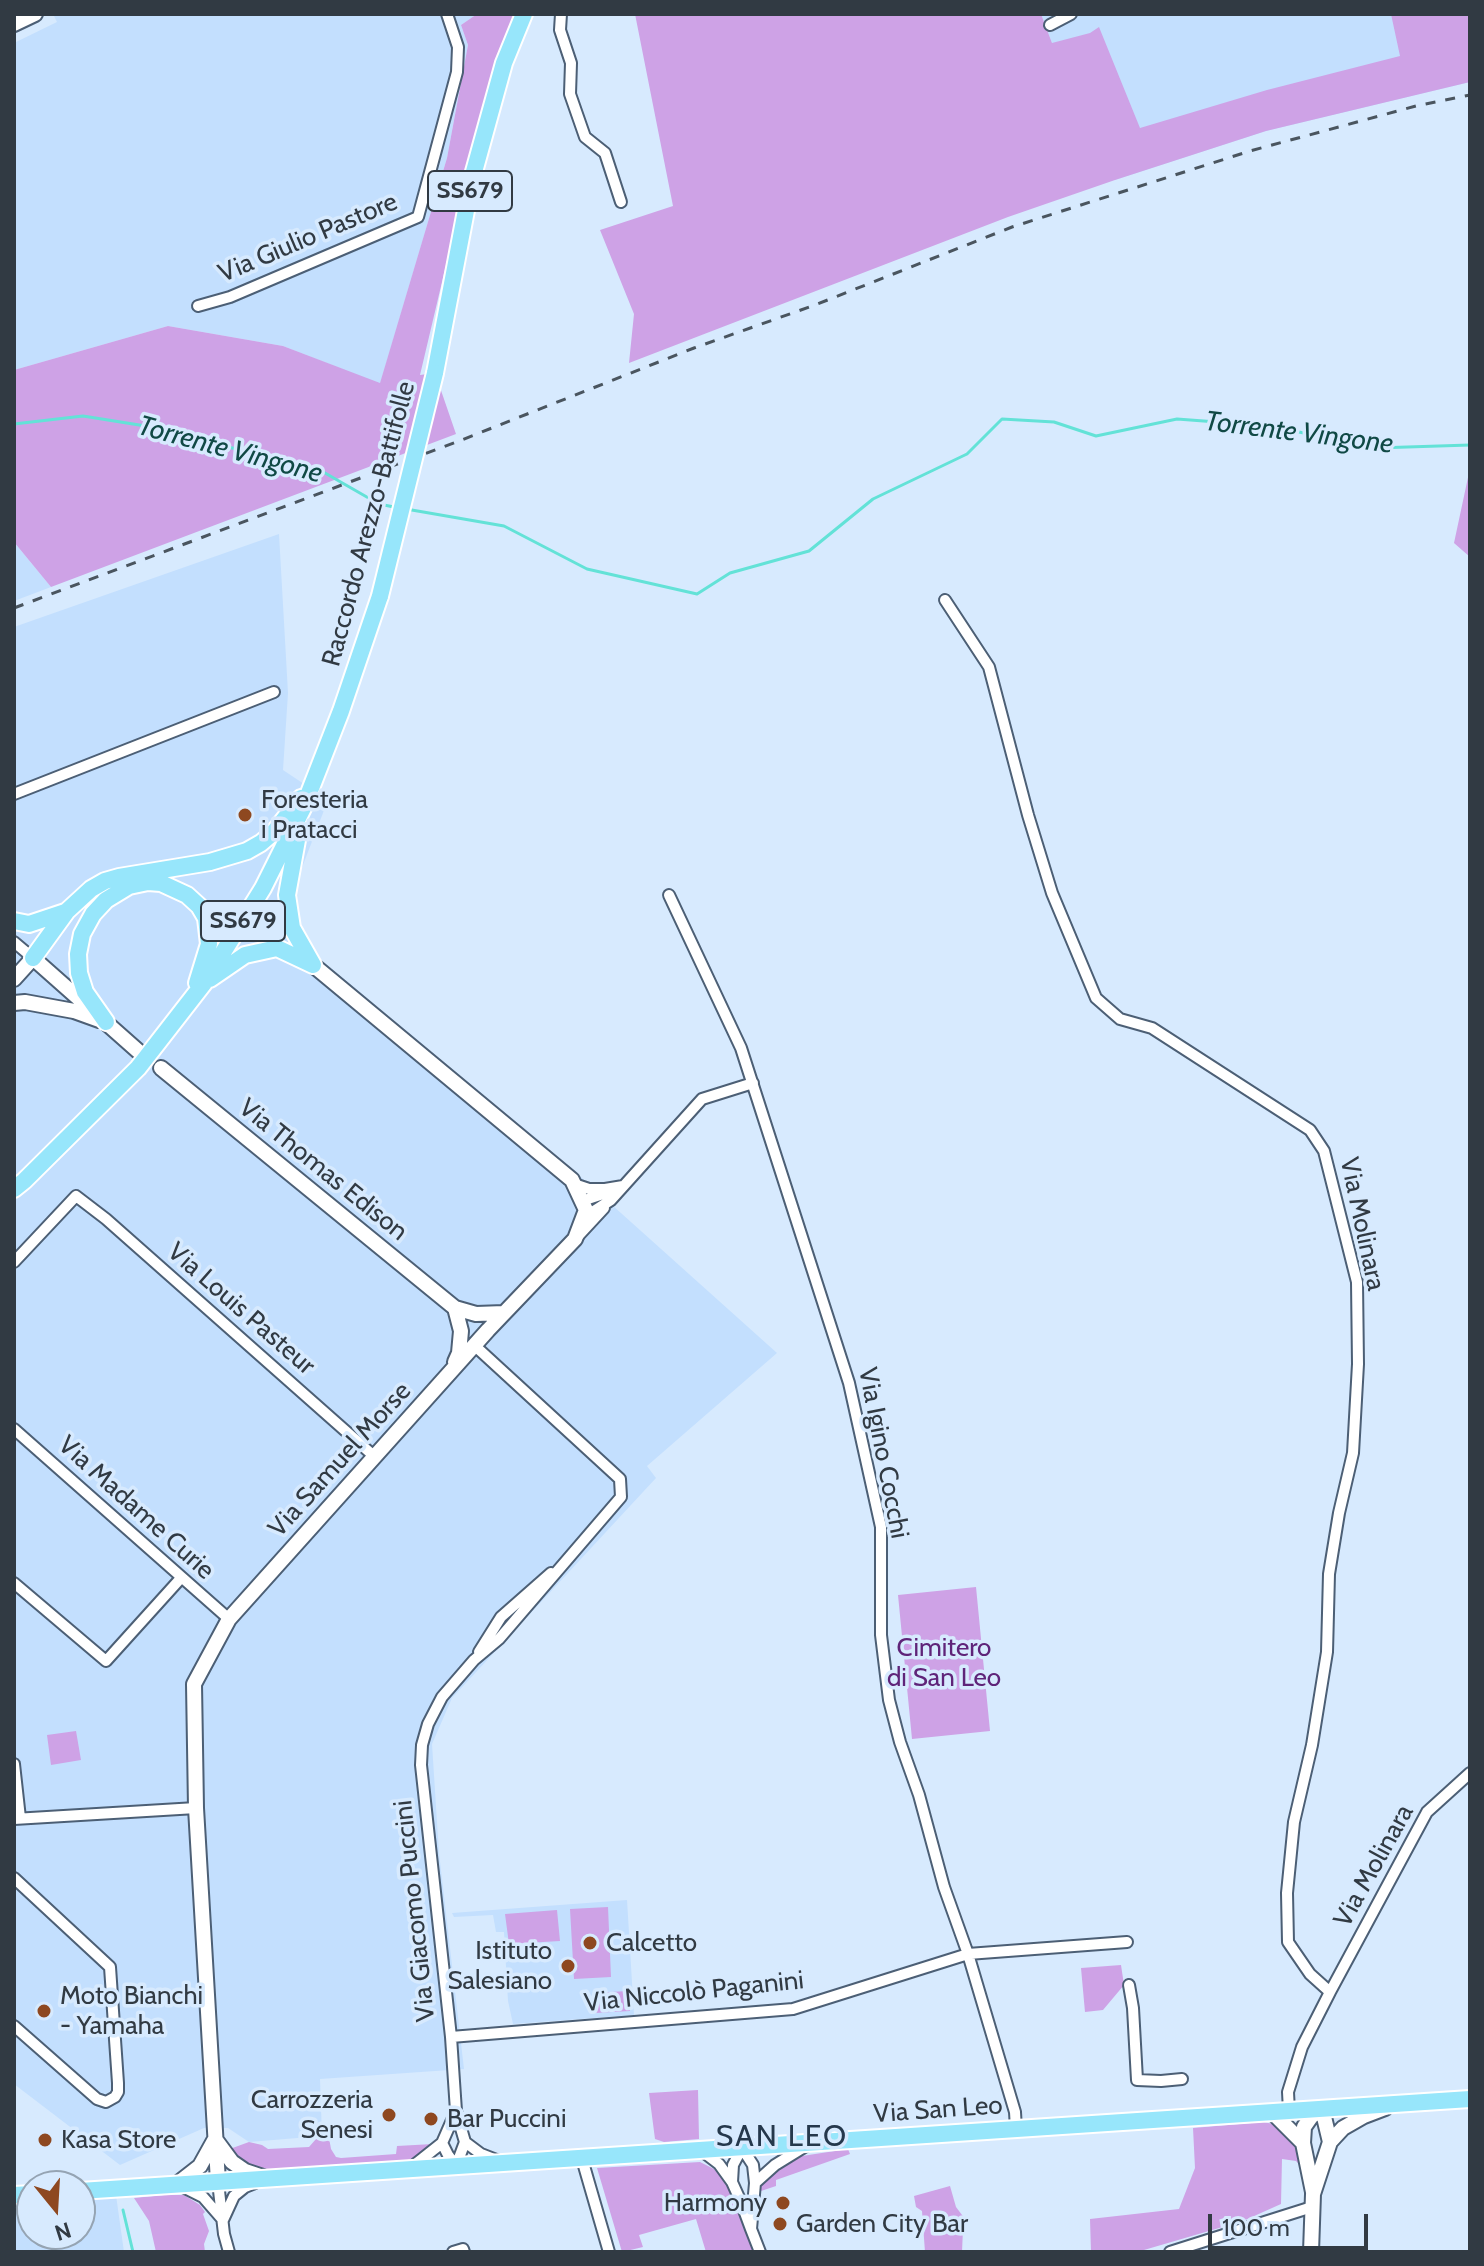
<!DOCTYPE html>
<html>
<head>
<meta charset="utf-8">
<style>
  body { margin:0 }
  #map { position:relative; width:1484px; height:2266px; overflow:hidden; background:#d7eafe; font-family:Cabin,sans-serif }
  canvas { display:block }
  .frame { position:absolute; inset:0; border:16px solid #313a43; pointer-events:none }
  .north { position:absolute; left:16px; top:2170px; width:80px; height:80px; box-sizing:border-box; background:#d7eafe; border:2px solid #95a4b3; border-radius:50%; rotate:162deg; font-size:22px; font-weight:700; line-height:32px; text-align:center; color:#313a43 }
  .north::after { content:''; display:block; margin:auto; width:28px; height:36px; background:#8e4820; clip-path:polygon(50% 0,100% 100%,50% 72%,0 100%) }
  .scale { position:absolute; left:1208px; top:2214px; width:160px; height:36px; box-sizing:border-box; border:4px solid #313a43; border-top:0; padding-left:10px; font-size:24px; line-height:28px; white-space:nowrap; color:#313a43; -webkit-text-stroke:6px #d7eafe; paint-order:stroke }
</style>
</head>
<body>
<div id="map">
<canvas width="1484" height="2266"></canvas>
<div class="frame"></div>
<div class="north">N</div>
<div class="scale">100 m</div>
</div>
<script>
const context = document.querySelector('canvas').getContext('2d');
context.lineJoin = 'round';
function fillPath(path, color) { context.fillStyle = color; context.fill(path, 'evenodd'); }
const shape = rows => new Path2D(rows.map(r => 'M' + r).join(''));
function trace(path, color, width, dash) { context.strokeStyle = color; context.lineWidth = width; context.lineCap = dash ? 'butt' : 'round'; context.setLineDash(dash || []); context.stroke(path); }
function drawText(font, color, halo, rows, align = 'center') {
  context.font = font + ' Cabin,sans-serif'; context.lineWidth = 7; context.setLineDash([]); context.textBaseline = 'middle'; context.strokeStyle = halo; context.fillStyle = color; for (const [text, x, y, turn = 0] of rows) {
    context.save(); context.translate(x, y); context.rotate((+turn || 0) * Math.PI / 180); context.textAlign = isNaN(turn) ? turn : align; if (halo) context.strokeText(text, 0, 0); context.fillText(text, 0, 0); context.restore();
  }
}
fillPath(shape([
  [53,14,477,14,461,25,468,45,447,158,380,384,283,346,168,326,14,370,14,43,57,22],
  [1041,14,1470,14,1470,82,1266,131,1115,180,1052,43],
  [279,534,288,693,283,770,328,800,296,883,300,930,316,956,573,1170,777,1353,647,1466,656,1478,452,1698,432,1744,439,1853,464,2069,320,2079,322,2136,249,2142,228,2128,204,2128,120,2165,14,2084,14,627],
  [14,542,51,587,14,601],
  [627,1900,634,2015,513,2024,508,2001,504,1932,496,1932,493,1915,454,1917,452,1913],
  [114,2181,124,2252,14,2252,14,2186],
  [32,2186,80,2186,80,2234,32,2234]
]), '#c3dffe');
fillPath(shape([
  [477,14,516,14,503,45,480,121,420,375,435,373,456,434,51,587,14,542,14,370,168,326,283,346,380,383,447,158,468,45,461,25],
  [635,14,1041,14,1052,43,1090,33,1099,27,1140,128,1267,90,1400,56,1391,14,1470,14,1470,82,1266,131,1115,180,1008,217,629,363,634,314,600,230,673,206],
  [1470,468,1470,557,1454,543],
  [976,1587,990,1731,912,1739,898,1595],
  [76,1731,81,1760,51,1765,47,1735],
  [608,1907,611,1977,574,1979,570,1909],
  [557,1910,560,1941,509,1944,505,1914],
  [1121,1965,1124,1985,1103,2010,1085,2012,1081,1968],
  [628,1991,630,2011,595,2013,593,1993],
  [698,2090,699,2139,664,2142,655,2139,649,2093],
  [1263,2122,1279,2125,1297,2147,1303,2169,1296,2161,1282,2159,1281,2204,1243,2221,1144,2250,1091,2252,1090,2219,1179,2209,1195,2168,1193,2128],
  [329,2138,331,2149,336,2157,341,2158,396,2154,397,2146,433,2144,424,2153,401,2163,262,2170,250,2166,227,2150,249,2142,262,2145,268,2149,309,2147,316,2139],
  [848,2149,850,2154,776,2180,776,2186,758,2192,762,2184,769,2176,802,2156],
  [700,2162,714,2169,730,2184,755,2252,706,2252,696,2219,639,2235,643,2247,622,2252,597,2168],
  [950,2186,956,2207,968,2223,963,2229,962,2252,925,2252,922,2211,916,2207,914,2196],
  [164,2195,184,2195,200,2205,205,2212,203,2214,209,2231,204,2244,205,2252,156,2252,149,2221,134,2198]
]), '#cea2e6');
trace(shape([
  [14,424,83,416,158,428,325,473,379,504,394,507],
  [406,509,504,526,587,569,697,594,730,573,809,551,873,499,967,454,1002,419,1054,422,1096,436,1177,419,1270,426,1376,448,1470,445],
  [123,2210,133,2252]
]), '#63e2d7', 3);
const street = shape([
  [561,14,560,30,571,63,570,94,585,137,605,153,621,202],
  [1050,25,1071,14],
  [198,306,230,297,418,217,457,72,458,47,447,14],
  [945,600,989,667,1028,815,1052,893,1096,998,1120,1019,1152,1028,1310,1130,1324,1151,1357,1282,1358,1364,1353,1453,1339,1513,1329,1574,1327,1652,1312,1745,1294,1822,1287,1893,1288,1942,1310,1974,1330,1992],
  [14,794,274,692],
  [669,895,741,1048,849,1383,881,1527,881,1635,889,1700,900,1742,919,1795,944,1887,968,1954,1015,2112,1016,2129],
  [14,942,33,958],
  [574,1184,589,1189,605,1189,623,1186],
  [582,1201,612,1191],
  [585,1213,594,1211,611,1200,702,1099,753,1083],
  [579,1235,604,1208],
  [14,1262,76,1196,106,1219,375,1457],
  [14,1429,229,1619],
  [14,1583,106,1661,181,1578],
  [479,1652,501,1617,551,1573],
  [14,1764,20,1818],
  [14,1819,196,1808],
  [14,1878,110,1967,118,2083,118,2092,115,2097,106,2102,97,2099,14,2026],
  [1129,1985,1133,2008,1137,2080,1161,2081,1182,2079],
  [451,2037,793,2009,968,1954,1127,1942],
  [456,2111,465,2142,456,2166,448,2155,442,2143,456,2111,451,2037,421,1765,422,1745,428,1724,442,1697,474,1660,499,1639,621,1497,620,1479,474,1345],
  [1289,2111,1288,2092,1302,2047,1330,1992,1427,1812,1470,1773],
  [465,2142,481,2154,499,2161],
  [702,2151,719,2164,732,2182],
  [582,2159,609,2252],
  [413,2166,442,2143],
  [218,2182,224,2234,229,2252],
  [755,2183,775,2165,809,2144],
  [179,2185,203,2197,223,2220,234,2196,245,2187,255,2183],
  [751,2229,755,2183,753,2165,742,2148,733,2165,732,2182,741,2202,751,2229,760,2252],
  [453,2252,463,2249,464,2252],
  [1170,2252,1312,2207]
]);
const secondary = shape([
  [14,24,35,14],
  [14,979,33,958,138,1051],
  [14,1003,25,1002,74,1011,99,1020],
  [161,1068,455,1308,476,1314,504,1313],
  [455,1308,461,1331,459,1353,455,1362],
  [1273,2113,1303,2143,1313,2192],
  [1303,2143,1304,2127,1311,2117,1320,2109,1324,2117,1330,2142],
  [218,2182,196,1808,194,1684,229,1619,488,1330,575,1239,586,1210,572,1180,313,965],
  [177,2184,200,2166,215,2139,232,2162,245,2171,263,2177],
  [1311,2252,1313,2194,1330,2142,1343,2128,1364,2116,1385,2108]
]);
const primary = shape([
  [435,373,472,179,504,63,524,14],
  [299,829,287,895,292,928,313,965],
  [14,921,29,924,65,912],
  [33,958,67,911,91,889,105,881,119,877,210,862,247,851,261,843,275,831,301,798],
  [210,979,245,955,277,948,313,965],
  [106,1022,85,992,79,973,78,954,82,934,93,914,106,900,129,886,148,882,161,883,187,895,199,906,206,918,209,944,197,983],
  [14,1189,24,1181,138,1068,204,983,263,888,304,806,341,711,380,596],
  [80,2191,1470,2099],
  [14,2195,32,2194]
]);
trace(street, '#4c5f75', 14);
trace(secondary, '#4c5f75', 18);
trace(primary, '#fff', 20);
trace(street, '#fff', 10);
trace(secondary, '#fff', 14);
trace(primary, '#97e6fb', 16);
trace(shape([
  [14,608,459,441,694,348,815,305,1012,227,1250,151,1416,106,1470,95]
]), '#4a555f', 3, [10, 10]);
const primaryBridge = shape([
  [380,596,435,373]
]);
trace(primaryBridge, '#fff', 20, []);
trace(primaryBridge, '#97e6fb', 16);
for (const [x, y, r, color] of [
  [245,815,8,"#8e4820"],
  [590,1943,8,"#8e4820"],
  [568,1966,8,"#8e4820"],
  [44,2011,8,"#8e4820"],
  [389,2115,8,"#8e4820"],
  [431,2119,8,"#8e4820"],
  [45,2140,8,"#8e4820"],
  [783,2203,8,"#8e4820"],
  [780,2224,8,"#8e4820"]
]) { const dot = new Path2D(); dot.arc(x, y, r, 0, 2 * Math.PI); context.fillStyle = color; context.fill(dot); trace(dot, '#d7eafe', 3); }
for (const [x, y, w] of [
  [470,191,84],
  [243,921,84]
]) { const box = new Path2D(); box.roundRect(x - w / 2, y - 20, w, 40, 6); context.fillStyle = '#d7eafe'; context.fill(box); trace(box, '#313a43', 2); }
drawText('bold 24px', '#313a43', null, [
  ["SS679",470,191],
  ["SS679",243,921]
]);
drawText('26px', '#313a43', '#d7eafe', [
  ["Via Giulio Pastore",308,238,-23],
  ["Raccordo Arezzo-Battifolle",369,524,-75],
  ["Via Thomas Edison",323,1170,39],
  ["Via Molinara",1362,1224,78],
  ["Via Louis Pasteur",241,1309,41],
  ["Via Igino Cocchi",883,1453,79],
  ["Via Samuel Morse",340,1460,-48],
  ["Via Madame Curie",136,1508,42],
  ["Via Molinara",1374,1866,-61],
  ["Via Giacomo Puccini",415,1911,-96],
  ["Via Niccolò Paganini",694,1992,-6],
  ["Via San Leo",938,2110,-4]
]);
drawText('26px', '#313a43', '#d7eafe', [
  ["Foresteria",261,800],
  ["i Pratacci",261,830],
  ["Calcetto",606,1943],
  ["Istituto",552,1951,"right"],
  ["Salesiano",552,1981,"right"],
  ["Moto Bianchi",60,1996],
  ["- Yamaha",60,2026],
  ["Carrozzeria",373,2100,"right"],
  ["Senesi",373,2130,"right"],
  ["Bar Puccini",447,2119],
  ["Kasa Store",61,2140],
  ["Harmony",767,2203,"right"],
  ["Garden City Bar",796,2224]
], 'left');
drawText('26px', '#5f2479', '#d7eafe', [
  ["Cimitero",944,1648],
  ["di San Leo",944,1678]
]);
drawText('italic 28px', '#104945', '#d7eafe', [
  ["Torrente Vingone",1299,433,7],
  ["Torrente Vingone",230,450,15]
]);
context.letterSpacing = '2px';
drawText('30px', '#25384c', '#d7eafe', [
  ["SAN LEO",782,2137]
]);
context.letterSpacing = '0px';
</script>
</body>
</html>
